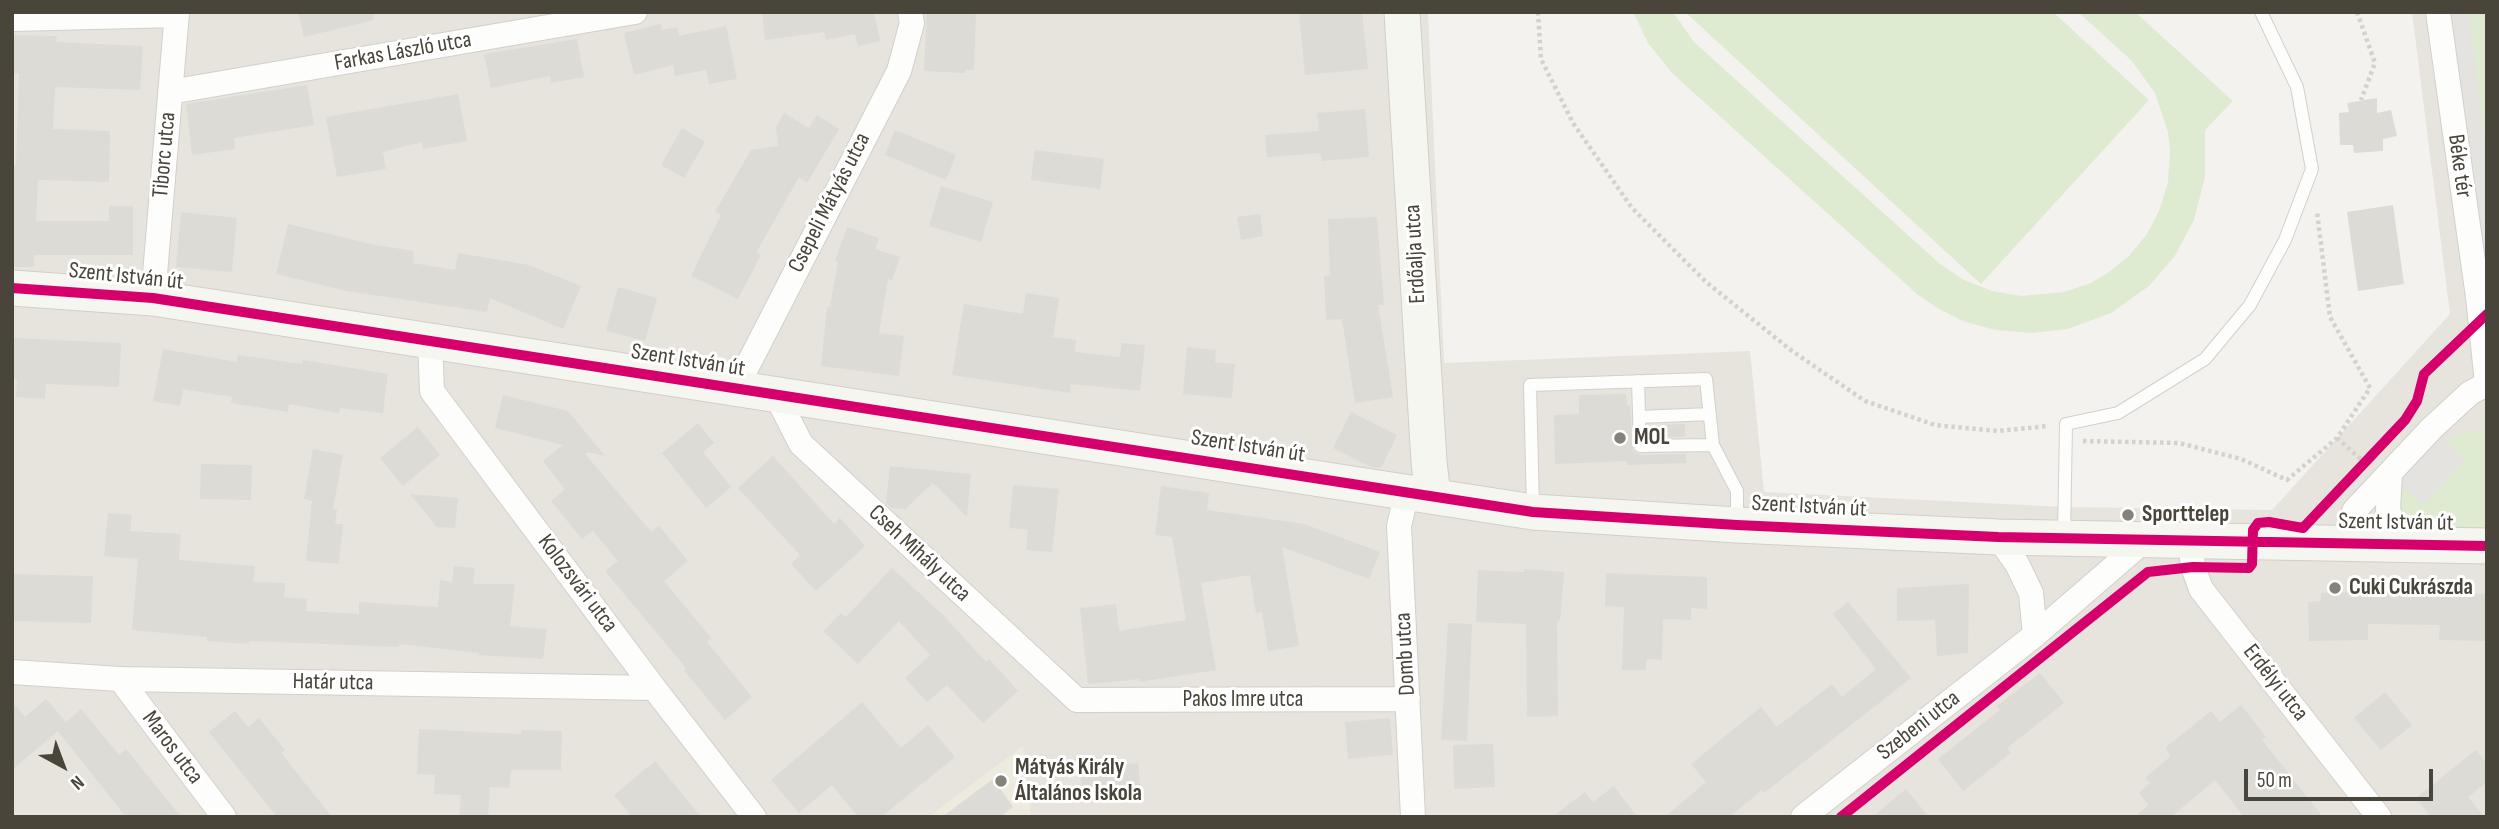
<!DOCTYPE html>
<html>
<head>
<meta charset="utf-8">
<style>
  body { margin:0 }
  #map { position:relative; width:2499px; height:829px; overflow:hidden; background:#f3f2ee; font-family:"Sofia Sans Condensed",sans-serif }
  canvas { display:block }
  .frame { position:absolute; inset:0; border:14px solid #49453a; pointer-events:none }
  .north { position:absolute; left:28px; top:731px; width:70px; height:70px; -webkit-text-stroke:5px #fff; paint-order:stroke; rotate:139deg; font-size:19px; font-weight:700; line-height:28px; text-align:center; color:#49453a }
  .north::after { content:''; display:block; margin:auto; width:24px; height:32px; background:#49453a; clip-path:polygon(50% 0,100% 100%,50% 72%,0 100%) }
  .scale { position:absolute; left:2244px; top:769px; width:189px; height:32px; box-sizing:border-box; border:4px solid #49453a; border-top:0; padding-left:9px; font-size:21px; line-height:24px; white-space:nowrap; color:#49453a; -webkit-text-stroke:5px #fff; paint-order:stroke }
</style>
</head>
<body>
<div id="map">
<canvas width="2499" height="829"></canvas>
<div class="frame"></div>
<div class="north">N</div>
<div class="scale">50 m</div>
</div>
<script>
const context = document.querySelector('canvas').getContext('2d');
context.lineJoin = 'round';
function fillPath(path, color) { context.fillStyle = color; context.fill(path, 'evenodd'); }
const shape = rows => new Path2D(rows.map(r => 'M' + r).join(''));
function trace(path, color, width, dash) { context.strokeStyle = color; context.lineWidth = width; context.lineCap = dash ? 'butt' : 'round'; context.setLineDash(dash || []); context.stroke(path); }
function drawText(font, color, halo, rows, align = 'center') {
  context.font = font + ' "Sofia Sans Condensed",sans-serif'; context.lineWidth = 6; context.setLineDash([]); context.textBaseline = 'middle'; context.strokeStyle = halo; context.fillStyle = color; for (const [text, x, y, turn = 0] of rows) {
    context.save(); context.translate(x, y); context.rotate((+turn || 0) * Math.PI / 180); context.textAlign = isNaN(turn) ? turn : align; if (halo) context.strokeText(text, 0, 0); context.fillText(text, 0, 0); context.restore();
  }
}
fillPath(shape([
  [12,12,1428,12,1444,363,1750,351,1764,492,2065,507,2272,510,2450,314,2412,12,2487,12,2487,817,12,817]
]), '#e7e4dd');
fillPath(shape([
  [1023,746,1031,817,928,817]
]), '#edeade');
fillPath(shape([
  [1633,12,1673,12,1694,42,1940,264,1964,280,1992,291,2021,296,2064,292,2091,283,2109,272,2129,256,2147,234,2159,211,2168,182,2170,152,2168,132,2155,93,2131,60,2078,12,2135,12,2233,101,2205,130,2205,177,2194,220,2174,257,2149,286,2111,313,2068,329,2032,333,1995,330,1963,321,1939,309,1918,295,1673,74,1648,43],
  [1685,12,2053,12,2149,100,1981,284],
  [2469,12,2487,12,2487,158],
  [2483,430,2487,431,2487,540,2407,533,2398,517,2399,496,2406,489,2423,505,2465,460,2447,443,2460,434]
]), '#dfebd0');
fillPath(shape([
  [2438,12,2469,12,2487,158,2487,296],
  [2432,428,2465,460,2423,505,2390,474]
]), '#e5e3df');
fillPath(shape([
  [298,12,373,12,374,20,304,37],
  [762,12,874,12,880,41,858,46,855,34,826,40,824,32,765,40],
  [927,12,976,12,974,70,965,70,965,73,924,71],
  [1299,12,1362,12,1368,69,1305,75],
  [661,24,662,30,677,27,679,36,726,26,737,79,709,84,706,70,675,76,673,65,634,75,624,33],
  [12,35,57,36,56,42,143,46,140,90,55,87,53,129,110,131,109,182,38,180,36,221,109,221,109,206,133,206,133,255,34,255,34,267,12,267,12,165,16,165,19,73,12,73],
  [577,39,584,77,551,83,550,76,491,88,484,54],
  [307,85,314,125,234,138,235,149,192,155,186,104],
  [458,94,467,141,423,149,422,142,383,152,386,169,337,177,326,117],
  [2377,98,2377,113,2391,110,2397,136,2383,139,2383,151,2354,153,2353,145,2340,145,2339,113,2349,112,2347,103],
  [1365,109,1369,157,1322,161,1321,153,1267,157,1265,135,1319,131,1317,113],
  [784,113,809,128,817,115,839,129,807,183,799,177,756,253,761,255,738,299,691,276,721,215,715,212,751,150,778,146,776,127],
  [682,128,705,142,684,178,661,165],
  [895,130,956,155,946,180,885,155],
  [1035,150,1104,159,1100,189,1031,180],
  [941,186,993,202,981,242,929,226],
  [2393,205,2404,284,2358,291,2347,212],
  [181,212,237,218,232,272,176,267],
  [1260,214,1263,236,1241,240,1237,217],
  [1377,217,1384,305,1378,305,1393,397,1355,403,1342,319,1326,320,1324,276,1330,275,1328,219],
  [288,224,375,245,414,251,413,263,455,270,458,253,529,265,581,286,563,329,490,298,487,312,347,291,276,274],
  [847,227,879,238,875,249,900,257,892,280,888,279,879,333,904,336,899,376,821,366,827,307,830,307,838,262,835,261],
  [618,287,657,298,645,341,606,331],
  [1026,293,1059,298,1053,337,1076,340,1075,352,1120,357,1122,343,1145,345,1140,391,1071,384,1070,393,952,375,964,304,1023,314],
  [12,338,121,343,119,387,46,384,45,399,16,397,17,379,12,379],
  [1187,347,1216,350,1215,362,1235,364,1232,398,1183,394],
  [163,349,237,362,238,355,302,364,303,360,388,374,383,413,340,408,339,413,289,404,288,412,231,403,232,397,183,389,180,406,153,401],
  [1626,394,1627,405,1630,405,1633,451,1640,455,1686,454,1686,463,1627,465,1627,461,1555,464,1554,415,1579,414,1579,395],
  [503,395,568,411,605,456,588,452,585,454,641,520,652,532,659,526,688,561,664,581,711,638,707,642,752,697,725,720,684,670,686,668,605,571,618,561,593,531,582,539,551,501,565,489,543,461,563,445,495,428],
  [1351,412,1397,435,1381,468,1371,467,1333,448],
  [698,423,714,443,703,452,731,487,706,508,662,453],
  [1685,424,1685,437,1648,437,1648,425],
  [418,427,440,455,403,486,380,458],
  [313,449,343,455,333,509,337,510,335,524,343,524,339,564,306,561,312,501,304,499],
  [773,456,834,524,840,518,865,546,816,591,791,564,800,555,738,488],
  [201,464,252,465,251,500,200,499],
  [890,466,971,474,967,517,933,483,905,509,891,508,886,503],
  [1013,485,1059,489,1052,552,1026,550,1028,530,1009,528],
  [1161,486,1209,493,1207,510,1304,524,1380,552,1369,579,1282,547,1299,646,1268,651,1262,612,1256,613,1250,575,1201,583,1216,670,1140,682,1139,679,1088,684,1080,608,1116,604,1119,631,1186,620,1172,537,1155,535],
  [410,494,458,498,455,528,437,527],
  [108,513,132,515,130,531,181,534,179,560,255,566,253,582,285,583,284,597,307,599,306,611,359,614,359,602,438,607,440,580,452,582,454,566,475,568,473,584,515,584,510,626,547,629,543,659,479,655,479,653,399,644,399,647,249,641,249,644,207,641,207,637,132,630,138,559,104,556],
  [892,568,943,615,986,662,989,659,1018,691,983,723,947,685,927,702,905,678,930,655,899,621,858,664,823,631,841,613,846,617],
  [1524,569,1564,572,1560,621,1557,620,1558,716,1527,717,1526,624,1476,622,1478,570,1524,572],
  [1606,573,1707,577,1707,609,1691,608,1691,620,1663,619,1662,660,1646,659,1646,670,1622,670,1624,607,1605,606],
  [12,574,93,576,91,623,12,621],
  [1969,584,1968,653,1937,656,1935,620,1897,621,1897,588],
  [2389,588,2431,588,2431,593,2487,594,2487,641,2439,640,2440,625,2368,624,2368,640,2309,641,2308,602,2321,601,2321,593,2389,591],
  [1848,602,1911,678,1764,793,1762,790,1729,817,1665,817,1706,782,1691,764,1761,707,1777,727,1832,684,1842,697,1876,669,1833,614],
  [1448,623,1472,624,1467,741,1441,740],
  [2040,673,2064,703,2007,748,2011,753,1963,791,1938,759,2000,710,1997,706],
  [2385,692,2412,725,2381,750,2354,718],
  [46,699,66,722,81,709,119,755,126,749,181,817,126,817,58,731,12,770,12,702,25,717],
  [862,702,901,748,928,725,955,757,881,817,858,817,832,785,799,813,771,780],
  [2241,705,2266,737,2262,740,2323,817,2244,817,2215,780,2171,817,2135,817,2149,805,2139,793,2150,783,2145,778,2171,756,2165,748,2211,711,2220,722],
  [235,711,248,727,259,718,285,750,281,753,332,817,277,817,209,732],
  [1390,718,1393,755,1348,759,1345,722],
  [419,729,521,734,521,730,562,731,561,770,511,770,509,788,490,787,488,817,459,817,461,795,434,794,435,775,417,774],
  [1493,744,1495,787,1454,789,1453,745],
  [2476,750,2487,764,2487,782,2468,797,2484,817,2431,817,2416,798],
  [655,761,701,817,632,817,614,795],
  [1138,763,1141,794,1083,799,1080,769],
  [993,779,1013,807,1000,817,942,817],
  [1614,786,1637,817,1552,817,1585,792,1593,802],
  [1906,789,1929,817,1872,817]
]), '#dddbd6');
const lane = shape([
  [1638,381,1640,446,1713,445],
  [1639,417,1710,414],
  [1533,508,1530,385,1706,379,1713,445,1737,491,1737,523],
  [2064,537,2066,424,2118,413,2205,359,2250,305,2285,240,2312,169,2297,87,2261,12]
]);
const street = shape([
  [2438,12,2478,297,2487,383],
  [12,19,177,15],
  [170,92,635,12],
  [153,298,177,12],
  [430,340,432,391,654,688,754,817],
  [735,390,899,71,912,23,910,12],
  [777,397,801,444,1077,700,1408,699],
  [2390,474,2388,509,2395,532,2416,546],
  [1407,492,1399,526,1413,817],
  [1998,537,2017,564,2031,593,2035,635],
  [2190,541,2193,567,2201,589,2379,817],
  [2347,543,2354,511,2432,428,2470,393,2487,384],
  [12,672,120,679,654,688],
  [120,679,224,817],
  [1803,817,2035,635,2145,540]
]);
const secondary = shape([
  [1402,12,1429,462,1433,496],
  [12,288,153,298,1533,512,1737,525,1998,537,2487,546]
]);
trace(lane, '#d1d0cc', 14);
trace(street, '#d1d0cc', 26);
trace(secondary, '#d2cfc5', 37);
trace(shape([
  [1538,12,1541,59,1573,123,1632,208,1706,282,1792,351,1865,401,1935,425,1998,431,2048,426],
  [2357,12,2375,63,2361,100],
  [2337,438,2365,463],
  [2083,441,2179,443,2241,459,2287,480,2337,438,2370,388,2330,317,2317,212]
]), '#d3d2cc', 4.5, [3.5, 3.5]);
trace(lane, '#fdfdfc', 12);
trace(street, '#fdfdfc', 24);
trace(secondary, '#f6f6f1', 35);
trace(shape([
  [12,288,153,298,1533,512,1737,525,1998,537,2487,546],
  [1841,817,2148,572,2193,567,2249,568,2252,564,2253,530,2258,523,2269,522,2303,528,2405,420,2417,401,2424,374,2487,314]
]), '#d6006c', 10);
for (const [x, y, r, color] of [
  [1620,438,7,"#848279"],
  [2128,515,7,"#848279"],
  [2335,588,7,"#848279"],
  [1001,781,7,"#848279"]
]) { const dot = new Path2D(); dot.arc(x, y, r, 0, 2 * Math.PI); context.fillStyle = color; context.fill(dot); trace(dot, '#fff', 2.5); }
drawText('23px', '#49453a', '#fff', [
  ["Farkas László utca",403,52,-10],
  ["Tiborc utca",165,155,-85],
  ["Béke tér",2459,166,82],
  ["Csepeli Mátyás utca",830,203,-63],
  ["Erdőalja utca",1416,254,-93],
  ["Szent István út",126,277,6],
  ["Szent István út",688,361,9],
  ["Szent István út",1248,447,9],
  ["Szent István út",1809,507,3],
  ["Szent István út",2396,523,1],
  ["Cseh Mihály utca",919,554,43],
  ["Kolozsvári utca",577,584,53],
  ["Domb utca",1406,654,-93],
  ["Határ utca",333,683,1],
  ["Erdélyi utca",2275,683,52],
  ["Pakos Imre utca",1243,700],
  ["Szebeni utca",1919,726,-38],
  ["Maros utca",172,748,53]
]);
drawText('bold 23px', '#49453a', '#fff', [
  ["MOL",1634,438],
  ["Sporttelep",2142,515],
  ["Cuki Cukrászda",2349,588],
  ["Mátyás Király",1015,768],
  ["Általános Iskola",1015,794]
], 'left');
</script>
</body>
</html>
